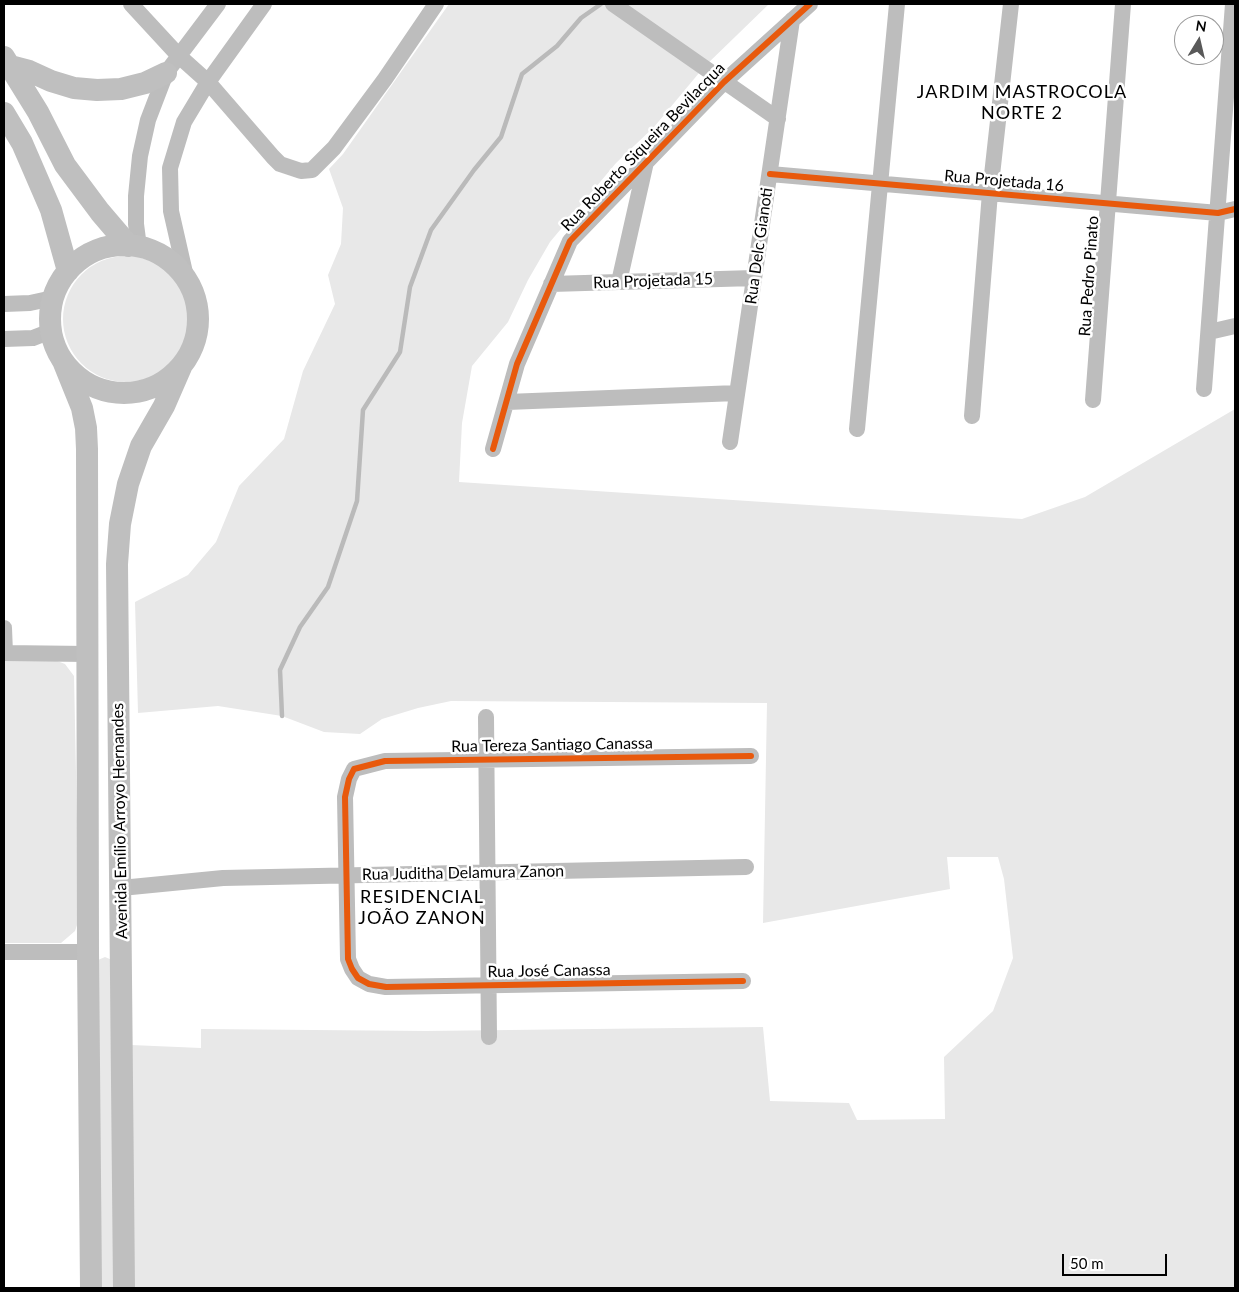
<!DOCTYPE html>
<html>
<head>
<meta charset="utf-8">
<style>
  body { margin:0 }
  #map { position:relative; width:1239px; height:1292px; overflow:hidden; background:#fff; font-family:Lato,sans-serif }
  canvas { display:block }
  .frame { position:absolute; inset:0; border:5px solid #000; pointer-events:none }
  .north { position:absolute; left:1174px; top:15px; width:50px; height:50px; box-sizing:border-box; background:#fff; border:1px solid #999; border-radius:50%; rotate:9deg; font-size:14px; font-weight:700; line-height:20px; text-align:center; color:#000 }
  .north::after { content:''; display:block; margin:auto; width:18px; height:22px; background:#595959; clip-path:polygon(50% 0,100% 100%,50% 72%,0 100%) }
  .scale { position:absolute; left:1062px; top:1254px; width:105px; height:22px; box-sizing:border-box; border:2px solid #000; border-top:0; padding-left:6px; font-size:15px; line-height:18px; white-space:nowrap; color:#000; -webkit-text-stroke:4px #fff; paint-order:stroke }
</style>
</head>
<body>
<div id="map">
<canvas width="1239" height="1292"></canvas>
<div class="frame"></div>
<div class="north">N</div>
<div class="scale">50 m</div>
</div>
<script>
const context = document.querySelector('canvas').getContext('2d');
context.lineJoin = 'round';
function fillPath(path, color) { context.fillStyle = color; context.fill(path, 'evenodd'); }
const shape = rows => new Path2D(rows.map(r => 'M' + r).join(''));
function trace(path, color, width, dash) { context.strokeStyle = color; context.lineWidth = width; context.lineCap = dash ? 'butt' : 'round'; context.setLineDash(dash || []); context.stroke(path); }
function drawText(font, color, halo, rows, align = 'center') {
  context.font = font + ' Lato,sans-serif'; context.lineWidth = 5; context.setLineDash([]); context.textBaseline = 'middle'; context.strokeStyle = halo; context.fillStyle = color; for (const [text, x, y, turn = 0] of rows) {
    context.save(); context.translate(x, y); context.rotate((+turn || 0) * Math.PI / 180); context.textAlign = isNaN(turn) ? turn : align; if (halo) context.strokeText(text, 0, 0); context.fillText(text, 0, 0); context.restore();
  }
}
fillPath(shape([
  [449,4,769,4,704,67,654,127,616,163,550,242,528,280,508,322,472,366,462,423,459,482,1022,519,1085,497,1235,409,1235,1288,132,1288,131,1045,201,1048,201,1029,426,1031,763,1027,770,1101,849,1103,857,1120,945,1119,944,1057,993,1011,1013,958,1004,879,998,857,947,857,950,889,763,923,767,703,451,701,418,708,382,719,360,734,324,732,282,716,218,706,138,713,135,602,188,575,216,542,239,486,284,439,303,371,335,304,328,275,341,244,343,208,329,169,343,154],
  '63 319a63 63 0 1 1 126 0a63 63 0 1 1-126 0Z',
  [4,659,52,659,65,664,74,676,79,919,75,931,61,943,4,943],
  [105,957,112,960,115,1288,97,1288,98,960]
]), '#e8e8e8');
trace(shape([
  [282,716,280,670,300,627,328,587,357,501,363,410,400,352,410,287,431,230,474,170,501,137,522,74,557,46,581,18,601,4]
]), '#bababa', 4.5);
trace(shape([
  [131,4,179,56,208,82,273,157,280,164,301,171,312,170,334,148,385,79,436,4],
  [613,4,778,119],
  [770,174,1218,213,1235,209],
  [139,247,136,224,136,196,140,156,148,120,166,73,218,4],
  [186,277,171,211,170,168,184,122,208,82,264,4],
  [619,282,646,162],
  [551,284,754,278],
  [4,304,30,303,53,298],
  [1209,332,1235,326],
  [4,339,33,338,51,331],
  [1204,389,1233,4],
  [1093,400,1123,4],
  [507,402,737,393],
  [972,416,990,193,1011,4],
  [857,429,897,4],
  [730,442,792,20],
  [493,449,517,364,570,241,724,82,810,4],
  [4,628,5,653],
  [4,653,87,654],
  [486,717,489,1037],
  [121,888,223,878,746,867],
  [4,952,88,952],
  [743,981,386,987,369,984,358,978,352,969,348,959,345,797,349,779,354,769,385,761,751,756]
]), '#bdbdbd', 16);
trace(shape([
  [4,57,38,112,65,165,100,212,129,246],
  [10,66,29,71,51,81,74,88,97,90,121,89,145,83,166,73],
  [4,113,22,143,51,210,68,271],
  '50 319a74 74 0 1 1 148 0a74 74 0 1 1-148 0Z',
  [63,361,82,408,86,428,87,449,88,952,91,1288],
  [124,1288,117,564,120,524,128,484,141,446,164,406,181,367]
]), '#bfbfbf', 22);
trace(shape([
  [770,174,1218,213,1235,209],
  [493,449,517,364,570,241,724,82,810,4],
  [743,981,386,987,369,984,358,978,352,969,348,959,345,797,349,779,354,769,385,761,751,756]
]), '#e8590c', 6);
drawText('16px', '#000', '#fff', [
  ["Rua Roberto Siqueira Bevilacqua",643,147,-46],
  ["Rua Projetada 16",1004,181,5],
  ["Rua Delc Gianoti",759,246,-82],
  ["Rua Pedro Pinato",1089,276,-86],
  ["Rua Projetada 15",653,281,-2],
  ["Rua Tereza Santiago Canassa",552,745,-1],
  ["Avenida Emílio Arroyo Hernandes",120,821,-91],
  ["Rua Juditha Delamura Zanon",463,873,-1],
  ["Rua José Canassa",549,971,-1]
]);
context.letterSpacing = '1px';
drawText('18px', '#000', '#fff', [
  ["JARDIM MASTROCOLA",1022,92],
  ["NORTE 2",1022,113],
  ["RESIDENCIAL",422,897],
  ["JOÃO ZANON",422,918]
]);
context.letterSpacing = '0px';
</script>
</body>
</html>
